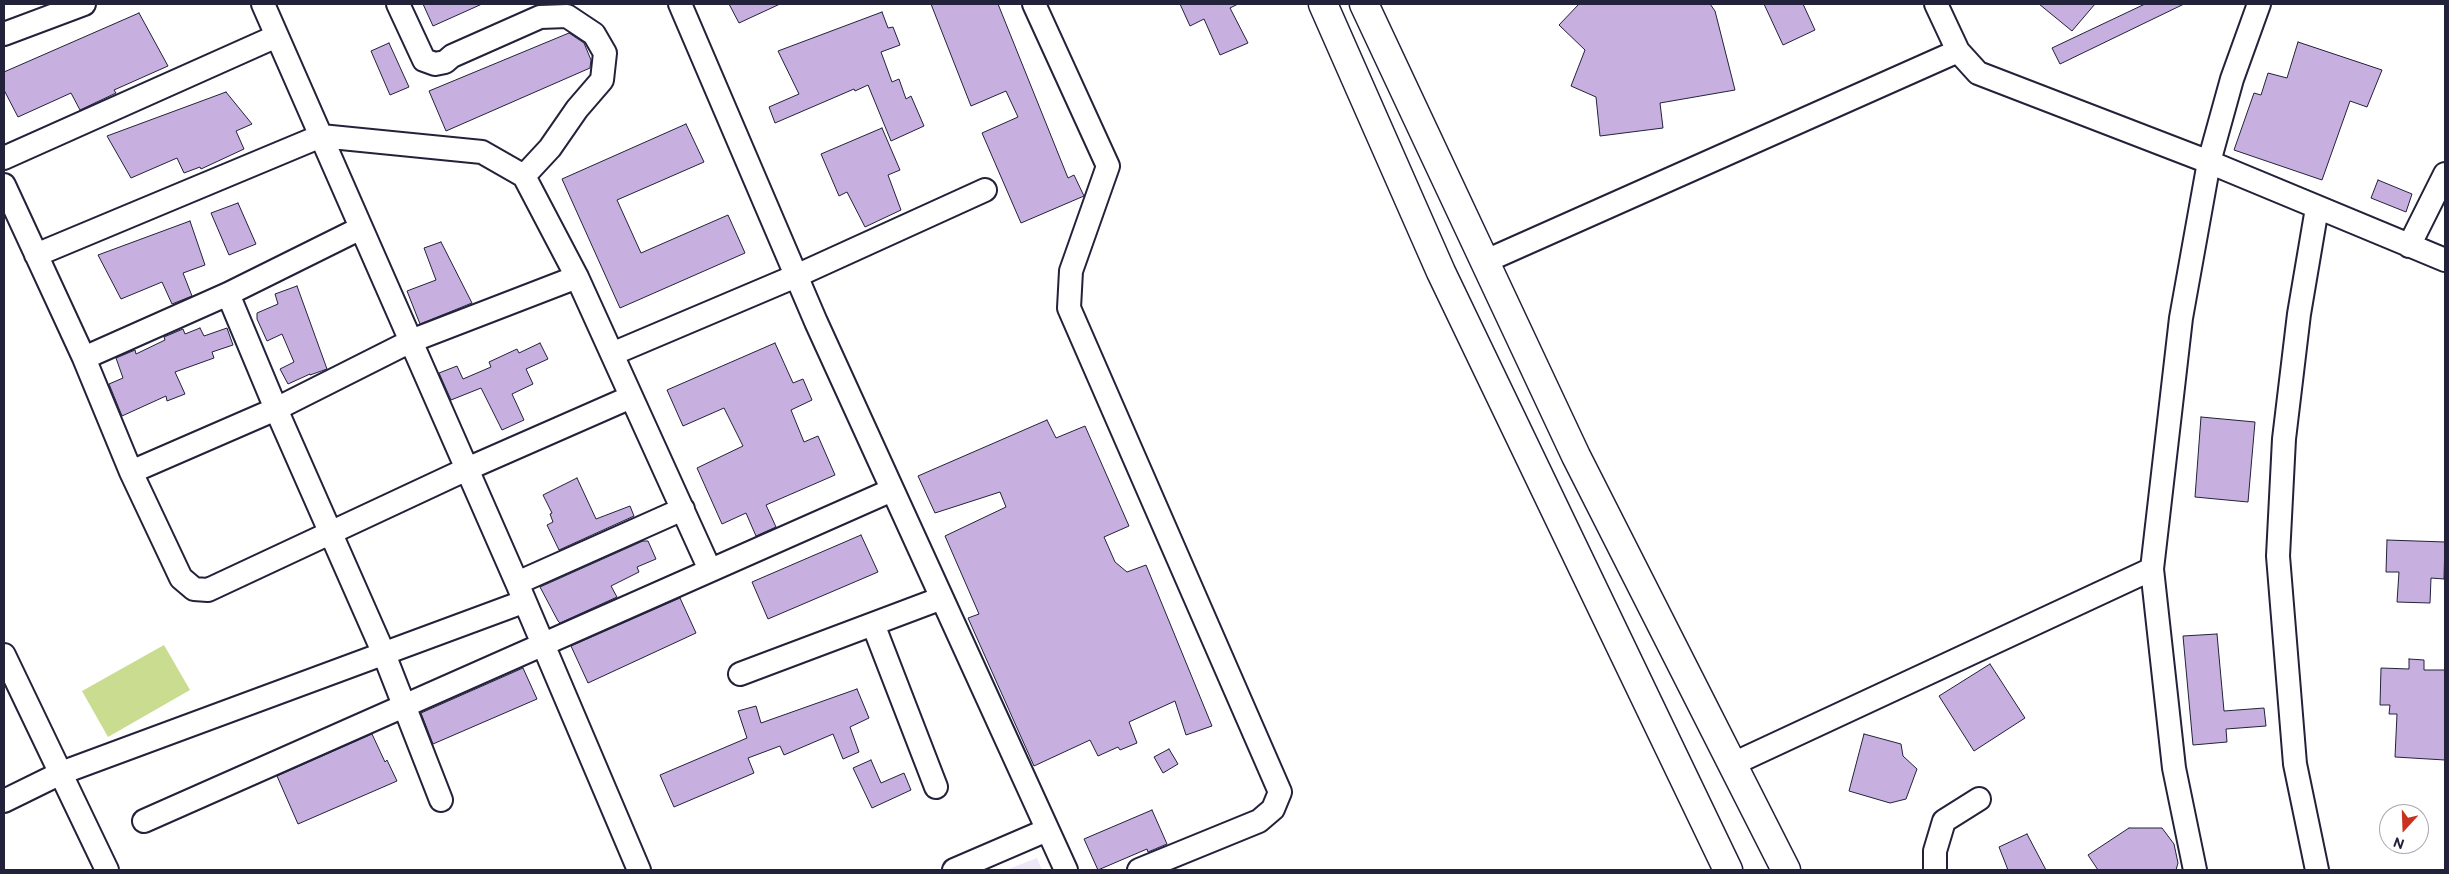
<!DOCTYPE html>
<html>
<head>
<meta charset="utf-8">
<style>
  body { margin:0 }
  #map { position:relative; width:2449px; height:874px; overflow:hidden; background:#fff; font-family:"Balsamiq Sans",sans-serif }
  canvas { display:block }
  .frame { position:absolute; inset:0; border:5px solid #22223b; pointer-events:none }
  .north { position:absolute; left:2379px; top:804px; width:50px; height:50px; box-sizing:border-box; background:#fff; border:1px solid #a7a7b1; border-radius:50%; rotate:200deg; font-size:14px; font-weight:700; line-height:20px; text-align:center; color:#22223b }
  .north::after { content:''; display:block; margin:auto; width:18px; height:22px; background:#c8321e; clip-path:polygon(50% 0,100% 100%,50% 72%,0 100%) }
</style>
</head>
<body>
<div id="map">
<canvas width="2449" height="874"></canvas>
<div class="frame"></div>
<div class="north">N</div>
</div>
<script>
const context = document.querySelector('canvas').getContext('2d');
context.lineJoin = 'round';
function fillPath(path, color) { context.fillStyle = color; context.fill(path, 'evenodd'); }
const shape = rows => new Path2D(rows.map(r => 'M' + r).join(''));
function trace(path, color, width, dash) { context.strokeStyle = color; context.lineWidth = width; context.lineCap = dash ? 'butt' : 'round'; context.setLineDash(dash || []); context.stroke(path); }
fillPath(shape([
  [1037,858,1042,870,1006,870]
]), '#eee7f5');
fillPath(shape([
  [164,645,190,690,108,737,82,691]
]), '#cadc90');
const building = shape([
  [423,4,482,4,433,26,423,4],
  [729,4,780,4,739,23,729,4],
  [931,4,998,4,1068,178,1074,175,1084,196,1021,223,982,133,1018,117,1006,91,971,106,931,4],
  [1180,4,1238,4,1230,8,1248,43,1220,55,1204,19,1190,26,1180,4],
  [1579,4,1710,4,1715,11,1735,90,1660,103,1663,128,1600,136,1596,97,1571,86,1585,50,1559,25,1579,4],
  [1764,4,1803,4,1815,30,1783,45,1764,4],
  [2039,4,2095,4,2072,31,2039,4],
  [2145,4,2184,4,2060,64,2052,48,2145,4],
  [882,12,888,28,893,27,900,45,881,52,892,82,899,79,906,99,911,96,924,126,891,141,868,85,855,91,854,89,775,123,769,107,799,94,778,51,882,12],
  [139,13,168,66,114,90,116,93,80,110,71,93,18,117,4,90,4,72,139,13],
  [569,33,584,43,591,60,590,68,446,131,429,91,569,33],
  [2298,42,2382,70,2367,107,2350,101,2322,180,2234,150,2254,93,2261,95,2268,73,2287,78,2298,42],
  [389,43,409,87,390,95,371,51,389,43],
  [226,92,252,124,236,131,244,149,201,169,200,167,184,173,177,158,131,178,107,136,226,92],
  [686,124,704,162,617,200,641,253,728,215,745,253,620,308,562,179,686,124],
  [882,128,900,170,888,175,901,210,865,227,847,192,839,196,821,154,882,128],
  [2378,180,2412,194,2406,212,2371,198,2378,180],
  [238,203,256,244,229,255,211,213,238,203],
  [190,221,205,265,183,273,192,296,172,304,162,282,121,299,98,255,190,221],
  [441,242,472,303,420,324,407,291,436,280,424,248,441,242],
  [297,286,327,369,310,375,310,374,288,384,280,369,294,362,282,334,267,341,257,319,257,313,278,304,275,294,297,286],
  [200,328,204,336,227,328,233,345,212,352,214,358,175,372,185,394,167,401,166,396,122,416,109,384,123,378,116,358,135,350,136,354,165,340,164,337,183,329,185,334,200,328],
  [540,343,548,359,526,369,533,384,512,394,524,420,502,430,481,388,451,400,439,373,457,366,463,379,491,367,489,362,517,349,519,353,540,343],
  [775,343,793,383,803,379,812,400,791,410,804,442,818,436,835,475,766,505,776,527,756,536,746,513,722,524,697,468,743,446,724,408,683,426,667,390,775,343],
  [2201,417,2255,422,2248,502,2195,497,2201,417],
  [1047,420,1056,438,1085,426,1129,526,1104,537,1115,562,1127,572,1146,565,1212,726,1186,735,1175,701,1129,722,1137,743,1120,750,1118,747,1098,756,1090,740,1034,766,968,618,979,614,945,536,1006,507,1000,492,935,513,918,476,1047,420],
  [577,478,596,519,630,506,634,516,559,550,547,525,553,522,550,514,552,513,543,495,577,478],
  [861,535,878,572,768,619,752,582,861,535],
  [2387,540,2445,542,2444,579,2431,578,2430,603,2397,602,2399,572,2386,572,2387,540],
  [643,541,648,541,656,559,637,567,639,572,611,586,617,597,560,623,558,621,540,587,643,541],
  [680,598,696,633,588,683,571,646,680,598],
  [2217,634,2224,711,2264,708,2266,726,2226,729,2227,742,2193,745,2183,636,2217,634],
  [2409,659,2424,660,2424,670,2445,670,2445,760,2395,757,2397,714,2389,714,2390,705,2380,705,2381,668,2409,669,2409,659],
  [1990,664,2025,718,1974,751,1939,696,1990,664],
  [523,668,537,699,433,744,421,713,523,668],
  [857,689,869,718,850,727,859,752,843,759,833,734,784,755,780,746,748,758,754,773,674,807,660,775,747,738,738,711,756,706,761,723,857,689],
  [372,734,385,762,387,760,397,781,298,824,277,776,372,734],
  [1864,734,1901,744,1903,756,1917,769,1906,799,1890,803,1849,791,1864,734],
  [1169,749,1178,764,1163,773,1154,757,1169,749],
  [871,760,881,783,904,773,911,790,872,808,853,768,871,760],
  [1152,810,1167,844,1148,852,1147,849,1098,870,1084,839,1152,810],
  [2129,828,2162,828,2174,844,2178,863,2176,870,2098,870,2088,855,2129,828],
  [2027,834,2046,870,2008,870,1999,847,2027,834]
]);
fillPath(building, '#c7b0df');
trace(building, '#22223b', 1);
const minor = shape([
  [263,4,517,583,639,870],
  [398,4,424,60,435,64,445,62,452,56,540,17,567,16,594,34,605,53,602,80,577,109,550,148,524,176],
  [680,4,816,322,1066,870],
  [1034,4,1108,166,1071,271,1069,308,1280,792,1273,809,1259,821,1139,870],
  [1936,4,1958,51,1978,73,2209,162,2445,260],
  [4,34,84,4],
  [4,158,277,36],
  [4,185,84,358,131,472,181,578,194,589,208,590,467,469,631,397],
  [2409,246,2445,174],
  [36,255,321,136,482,152,524,176,577,277,710,570],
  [1486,261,1958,51],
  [228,294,276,409,384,654,441,800],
  [612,354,796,276,985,190],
  [84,358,228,294,361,228],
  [131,472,276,409,411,341,577,277],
  [517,583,683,509],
  [873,624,936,787],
  [4,655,107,870],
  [740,674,942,598],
  [1733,764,2152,569],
  [4,801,61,773,523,602],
  [144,821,892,490],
  [954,870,1047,830],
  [1935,870,1935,851,1944,821,1979,799],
  [2195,870,2174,768,2152,569,2181,318,2209,162,2232,79,2259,4],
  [2317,870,2295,764,2278,556,2284,439,2299,314,2317,208]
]);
const major = shape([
  [1323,4,1441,272,1728,870],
  [1364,4,1576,456,1786,870]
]);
trace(minor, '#22223b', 26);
trace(major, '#22223b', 31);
trace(minor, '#fff', 22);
trace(major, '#fff', 28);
</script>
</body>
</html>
